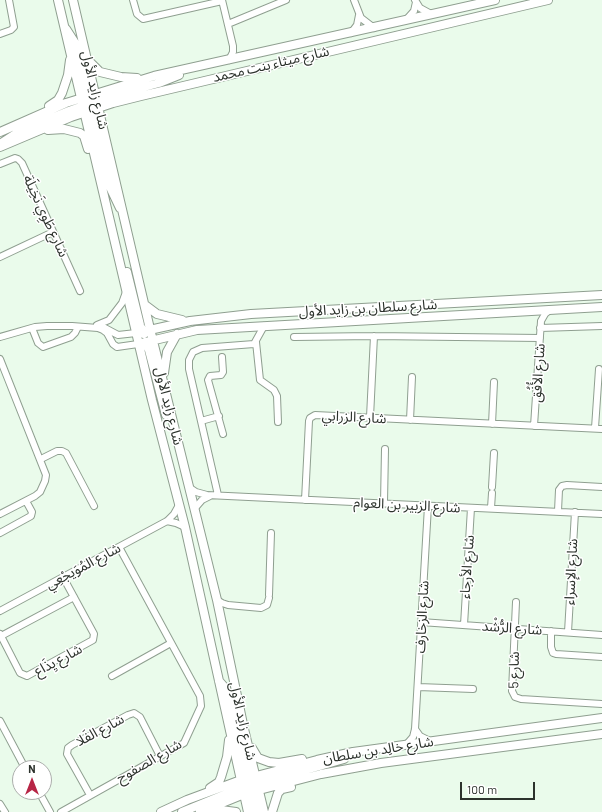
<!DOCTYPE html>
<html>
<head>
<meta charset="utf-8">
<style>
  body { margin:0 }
  #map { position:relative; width:602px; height:812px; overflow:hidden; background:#eafbeb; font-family:Barlow,sans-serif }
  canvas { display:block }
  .north { position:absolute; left:12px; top:760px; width:40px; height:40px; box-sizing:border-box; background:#fff; border:1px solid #abadab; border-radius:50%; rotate:0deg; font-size:11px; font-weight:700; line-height:16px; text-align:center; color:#2c322c }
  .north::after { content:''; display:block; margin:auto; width:14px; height:18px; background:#b72546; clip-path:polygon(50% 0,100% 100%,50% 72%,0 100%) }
  .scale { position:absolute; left:460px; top:782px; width:75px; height:18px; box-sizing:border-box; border:2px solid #2c322c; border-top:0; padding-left:5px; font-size:12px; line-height:14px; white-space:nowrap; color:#2c322c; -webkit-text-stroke:3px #fff; paint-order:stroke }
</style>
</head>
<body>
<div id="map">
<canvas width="602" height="812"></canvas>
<div class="north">N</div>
<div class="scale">100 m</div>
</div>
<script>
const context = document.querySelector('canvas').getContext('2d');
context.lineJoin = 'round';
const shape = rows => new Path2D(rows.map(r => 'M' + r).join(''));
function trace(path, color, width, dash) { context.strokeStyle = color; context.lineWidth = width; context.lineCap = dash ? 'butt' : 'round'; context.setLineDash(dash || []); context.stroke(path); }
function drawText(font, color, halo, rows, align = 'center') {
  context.font = font + ' Barlow,"Noto Sans Arabic",sans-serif'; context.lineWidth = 3; context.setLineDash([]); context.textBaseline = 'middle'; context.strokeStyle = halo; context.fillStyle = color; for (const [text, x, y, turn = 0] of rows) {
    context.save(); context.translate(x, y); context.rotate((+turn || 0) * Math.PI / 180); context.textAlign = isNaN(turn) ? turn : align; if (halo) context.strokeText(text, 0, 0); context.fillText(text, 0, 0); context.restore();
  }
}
const minor = shape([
  [133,0,137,14,143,19,222,1],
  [222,0,233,46,233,52,229,60],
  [354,0,361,18,374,28],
  [415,0,420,8,431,14],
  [406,20,414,11,416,2],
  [228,24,286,0],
  [351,33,357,25,359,15],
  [0,34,11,30,14,27,9,0],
  [0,164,15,158,18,159,22,163,80,291],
  [0,257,53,232],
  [97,325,109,320,122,303,126,292],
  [103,327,118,335,136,333],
  [32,328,38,343,43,347,71,337,75,333,78,327],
  [540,328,602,326],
  [0,337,35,327,47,326,72,326,98,328,103,330,107,333,113,344,117,347,138,344],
  [294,337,374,336,540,338],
  [256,342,260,380,274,390,277,396,278,422],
  [222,357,223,372,221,375,210,376,208,380,223,434],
  [0,359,46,475,45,481,40,492,35,496,0,514],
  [370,417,374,336],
  [410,420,412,377],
  [201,421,219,416],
  [492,424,494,382],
  [534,426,541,321,545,314,550,310],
  [595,428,599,369],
  [41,459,57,451,62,451,66,453,94,506],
  [492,487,494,453],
  [190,488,196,492,207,495,602,514],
  [218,495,189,369,189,360,193,352,202,348,254,344,264,326],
  [305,500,309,421,310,418,315,415,602,429],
  [384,503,385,449],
  [195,508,202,500,210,496],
  [491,508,492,493],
  [558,511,559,490,562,486,567,485,602,487],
  [167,521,176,523,185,527],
  [0,533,31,516,32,512,26,501],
  [269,595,271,533],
  [217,600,222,603,228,605,261,608,267,605,269,598],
  [516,602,512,691,515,697,521,699,602,704],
  [0,611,167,521,174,514,179,505],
  [421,622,602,635],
  [464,625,471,508],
  [551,631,551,647,553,653,556,654,602,657],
  [568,632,575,512],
  [0,634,20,673,27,676,93,640,94,634,63,577],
  [1,636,74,597],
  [112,676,171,643],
  [418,687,473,689],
  [0,721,25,768],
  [415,729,420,736,430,741],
  [406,745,413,737,415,729,428,506],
  [39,792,50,812],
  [90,795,67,754,68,748,72,745,128,715,134,713,140,717,160,756],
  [0,804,5,812],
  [61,812,184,743,201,706,200,696,119,547]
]);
const major = shape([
  [58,0,152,400,185,527,248,812],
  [73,0,150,329,217,600,244,729,264,812],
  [66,29,75,43,110,187,120,208],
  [90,62,100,72,121,77,137,78],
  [49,106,58,100,62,93,68,75,70,60],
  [48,130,64,129,80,133,84,136,88,149],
  [0,132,66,103,154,76,495,0],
  [0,144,20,131,69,111,111,96,159,83,179,75],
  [0,147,71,117,113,103,141,96,548,0],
  [127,272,140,325,144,334],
  [145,305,157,314,182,320],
  [136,333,190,321,251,314,602,295],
  [138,344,197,330,602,307],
  [140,345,146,344,149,350,166,415],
  [164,373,167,352,177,334],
  [219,681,226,689,228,695,249,780,252,785,259,790],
  [252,748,258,758,269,762,279,763,302,759],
  [253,785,344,759],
  [210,788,219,782,221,777,227,757,229,740],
  [250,788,256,812],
  [161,812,187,800,241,780,317,760,353,752,602,718],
  [182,812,246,786],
  [200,812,244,794,321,774,381,763,602,734],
  [214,812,221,810,236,812],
  [272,812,278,793,282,789,291,787]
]);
trace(minor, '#8f9f90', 8);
trace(major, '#8f9f90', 10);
trace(minor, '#fff', 6);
trace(major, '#fff', 8);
drawText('14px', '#2c322c', '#fff', [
  ["شارع ميثاء بنت محمد",271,64,-13],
  ["شارع زايد الأول",95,90,77],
  ["شارع طَوِي نَخِيلَة",46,216,65],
  ["شارع سلطان بن زايد الأول",368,308,-3],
  ["شارع الأُفُق",538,373,-86],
  ["شارع زايد الأول",169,406,76],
  ["شارع الزرابي",354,417,3],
  ["شارع الزبير بن العوام",407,505,3],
  ["شارع المُوَيجْعِي",83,566,-28],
  ["شارع الأرجاء",467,567,-86],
  ["شارع الإسراء",571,572,-87],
  ["شارع الزخارف",422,617,-87],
  ["شارع الرُّشْد",512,628,4],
  ["شارع يِذَاع",58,660,-28],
  ["شارع 5",514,670,-89],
  ["شارع زايد الأول",243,721,77],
  ["شارع الفَلا",100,730,-28],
  ["شارع خالِد بن سلطان",378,750,-9],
  ["شارع الصفوح",149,761,-30]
]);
</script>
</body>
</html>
